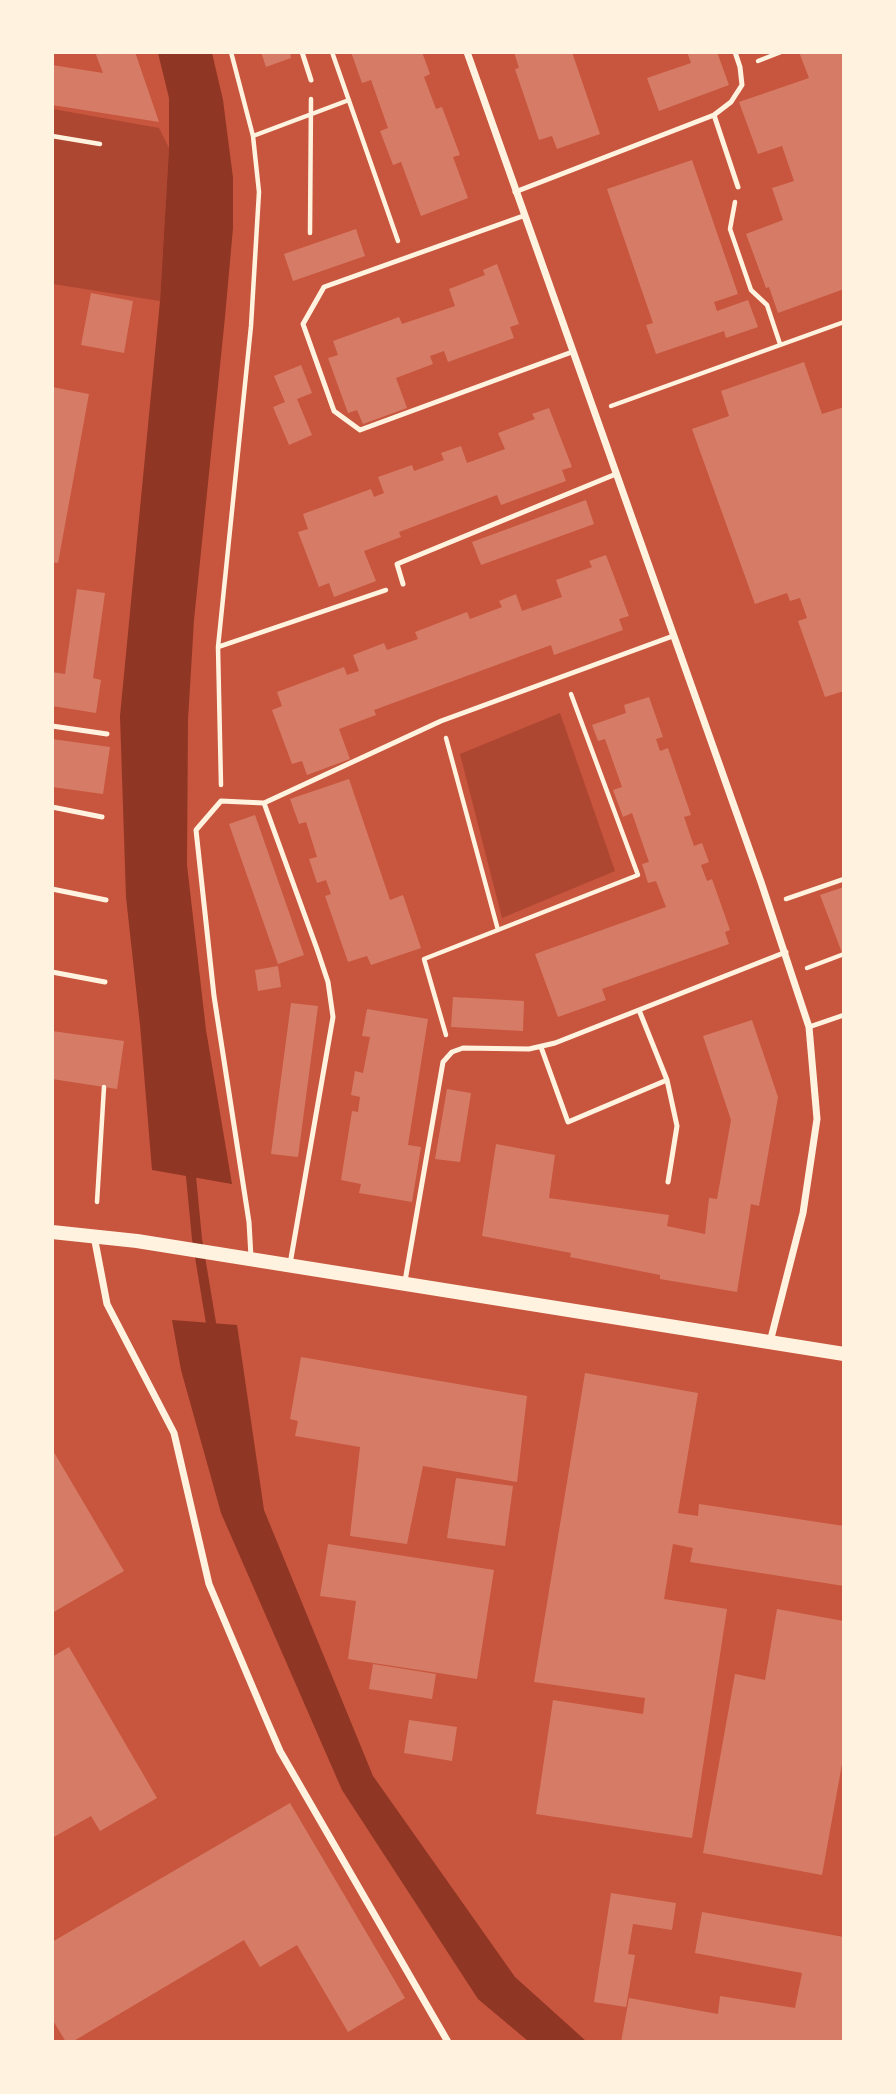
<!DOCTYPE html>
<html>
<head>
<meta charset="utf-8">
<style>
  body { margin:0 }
  #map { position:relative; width:896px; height:2094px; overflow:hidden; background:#c8553d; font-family:"Work Sans",sans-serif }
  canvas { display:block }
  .frame { position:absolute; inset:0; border:54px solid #fff3e0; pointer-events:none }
</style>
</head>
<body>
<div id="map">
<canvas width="896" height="2094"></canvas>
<div class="frame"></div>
</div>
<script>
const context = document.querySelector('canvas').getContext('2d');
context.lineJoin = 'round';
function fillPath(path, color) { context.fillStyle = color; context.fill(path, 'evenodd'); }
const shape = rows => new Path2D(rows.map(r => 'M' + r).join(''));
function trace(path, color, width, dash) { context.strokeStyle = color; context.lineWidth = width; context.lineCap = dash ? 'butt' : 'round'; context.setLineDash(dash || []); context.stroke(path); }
fillPath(shape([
  [53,109,159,128,169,148,160,301,53,284],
  [560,713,615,871,502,918,460,754]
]), '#ae4732');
fillPath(shape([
  [158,53,212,53,223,100,233,178,233,228,225,317,194,620,188,720,187,865,206,1030,232,1184,152,1170,140,1025,126,897,120,716,160,301,169,148,169,98],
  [172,1320,237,1325,264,1510,373,1776,515,1977,586,2041,528,2041,478,1999,342,1790,221,1513,181,1370]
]), '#8f3625');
trace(shape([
  [190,1166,197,1239,213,1335]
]), '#8f3625', 10);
fillPath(shape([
  [95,52,135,52,159,122,52,105,52,65,103,73],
  [261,52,290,52,291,58,266,67],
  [351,52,422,52,430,74,424,77,436,109,442,107,460,155,453,157,468,198,421,216,401,162,393,165,380,131,388,128,371,80,362,83],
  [514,52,572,52,600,134,557,149,552,136,539,140,515,69,519,68],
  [687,52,717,52,729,85,659,111,647,78,691,63],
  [799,52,844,52,844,289,778,313,769,287,766,288,746,234,783,220,772,188,794,181,782,146,758,154,739,102,809,78],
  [692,160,738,294,714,302,717,311,748,300,758,327,726,338,724,331,656,354,646,325,653,323,607,189],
  [356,229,365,256,293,281,284,254],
  [497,264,519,324,510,327,514,338,448,362,444,351,430,356,433,364,396,378,407,408,363,424,357,410,348,413,328,358,338,355,333,341,399,317,402,324,455,306,449,289,485,275,483,270],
  [91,293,133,301,124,353,81,345],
  [804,362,822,414,844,407,844,691,825,697,798,621,807,618,800,598,790,601,787,593,755,604,692,429,729,416,721,391],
  [301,365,312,393,297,399,312,435,289,445,273,407,285,402,274,376],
  [52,387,89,394,58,563,52,562],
  [549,408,572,467,562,470,566,481,501,505,497,495,399,532,401,537,364,551,376,581,334,597,329,583,319,587,298,532,308,529,303,514,371,489,374,497,384,493,378,477,412,465,414,471,444,460,441,453,461,446,467,463,505,449,498,433,535,419,532,414],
  [586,500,594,524,481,565,472,542],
  [606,555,629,616,619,619,623,630,554,655,551,645,374,710,376,715,339,729,350,759,307,775,302,761,292,764,272,710,282,706,277,692,344,667,347,675,359,671,353,655,384,643,387,650,418,639,415,632,467,612,470,619,502,607,499,601,516,594,522,611,562,597,556,580,592,567,589,561],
  [77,589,105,593,93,678,101,680,96,713,52,706,52,672,65,674],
  [649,697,663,737,656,739,660,751,668,748,691,815,684,817,694,846,702,843,709,862,701,865,707,881,712,879,730,930,725,932,729,944,602,989,606,1000,558,1017,535,954,666,907,656,881,648,883,642,864,649,862,632,813,623,817,613,790,622,787,605,739,598,741,592,725,626,713,624,705],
  [52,739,110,747,103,794,52,787],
  [349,779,390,900,403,895,421,948,371,965,367,956,348,962,325,896,331,894,326,880,317,883,309,859,317,857,306,822,299,824,290,799],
  [255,815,304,955,278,964,229,824],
  [844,887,844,958,820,895],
  [278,966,281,987,258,991,255,970],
  [453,997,524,1001,523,1031,451,1027],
  [291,1003,318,1006,298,1157,271,1154],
  [367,1009,428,1019,408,1145,421,1147,412,1202,359,1193,361,1184,341,1180,352,1111,358,1112,360,1097,351,1095,355,1071,363,1073,370,1037,362,1036],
  [752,1020,778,1097,759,1206,751,1204,737,1292,660,1279,660,1275,570,1257,571,1253,482,1236,496,1144,555,1155,549,1198,669,1215,667,1226,705,1234,709,1198,717,1199,731,1120,703,1036],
  [52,1031,124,1041,117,1089,52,1079],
  [447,1089,471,1093,460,1162,435,1159],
  [301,1357,527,1396,517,1482,423,1466,407,1544,350,1536,360,1447,295,1436,298,1421,290,1419],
  [585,1373,698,1393,678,1513,698,1516,699,1504,844,1526,844,1586,690,1562,693,1548,673,1544,664,1599,727,1609,692,1838,536,1814,553,1700,643,1714,645,1698,534,1682],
  [52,1449,124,1571,52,1613],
  [456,1478,513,1486,505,1546,447,1538],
  [328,1544,494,1570,477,1679,348,1659,356,1601,320,1596],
  [777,1609,844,1621,844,1753,822,1875,703,1853,735,1674,765,1680],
  [69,1647,157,1798,100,1831,91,1816,52,1838,52,1657],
  [373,1664,436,1674,432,1699,369,1689],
  [409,1720,457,1727,452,1761,404,1753],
  [290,1803,405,1998,348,2032,297,1945,260,1967,244,1940,72,2042,66,2042,52,2019,52,1942],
  [611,1893,676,1903,672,1930,633,1924,628,1954,635,1955,626,2007,594,2002],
  [702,1912,844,1937,844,2042,621,2042,629,1998,718,2014,720,1996,795,2008,802,1973,695,1953]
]), '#d67c66');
trace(shape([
  [332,52,398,241],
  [758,61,781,52],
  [52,136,100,144],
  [253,136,349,100],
  [735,202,730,229,751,290,767,305,780,344],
  [310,233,311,99],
  [611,406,844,322],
  [218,647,386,590],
  [446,738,498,930],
  [221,785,218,647,251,326,259,192,253,136,231,52],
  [786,899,844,879],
  [807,968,844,954],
  [446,1035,424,959,638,875,571,694],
  [97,1202,104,1087]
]), '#fff3e0', 4.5);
trace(shape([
  [302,52,311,80],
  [714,115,738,187],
  [515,192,714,115,731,102,742,85,740,67,735,52],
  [523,216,324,287,303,324,334,411,360,430,572,352],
  [403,584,397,564,616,474],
  [52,726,107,734],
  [264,803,317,949,328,982,333,1017,290,1264],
  [52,807,102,817],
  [52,889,106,900],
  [52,972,105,982],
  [639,1010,667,1080,677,1126,668,1182],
  [809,1027,844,1015],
  [541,1047,568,1122,667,1080],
  [251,1257,249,1222,214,996,196,830,221,801,264,803,441,721,673,636],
  [405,1281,443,1062,452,1052,463,1048,529,1049,555,1043,786,952]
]), '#fff3e0', 5);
trace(shape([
  [467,52,761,882,809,1027,817,1119,803,1213,770,1342],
  [94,1236,107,1304,174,1433,209,1584,264,1714,280,1751,448,2042]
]), '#fff3e0', 7);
trace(shape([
  [52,1232,137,1241,844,1354]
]), '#fff3e0', 14);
</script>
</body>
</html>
